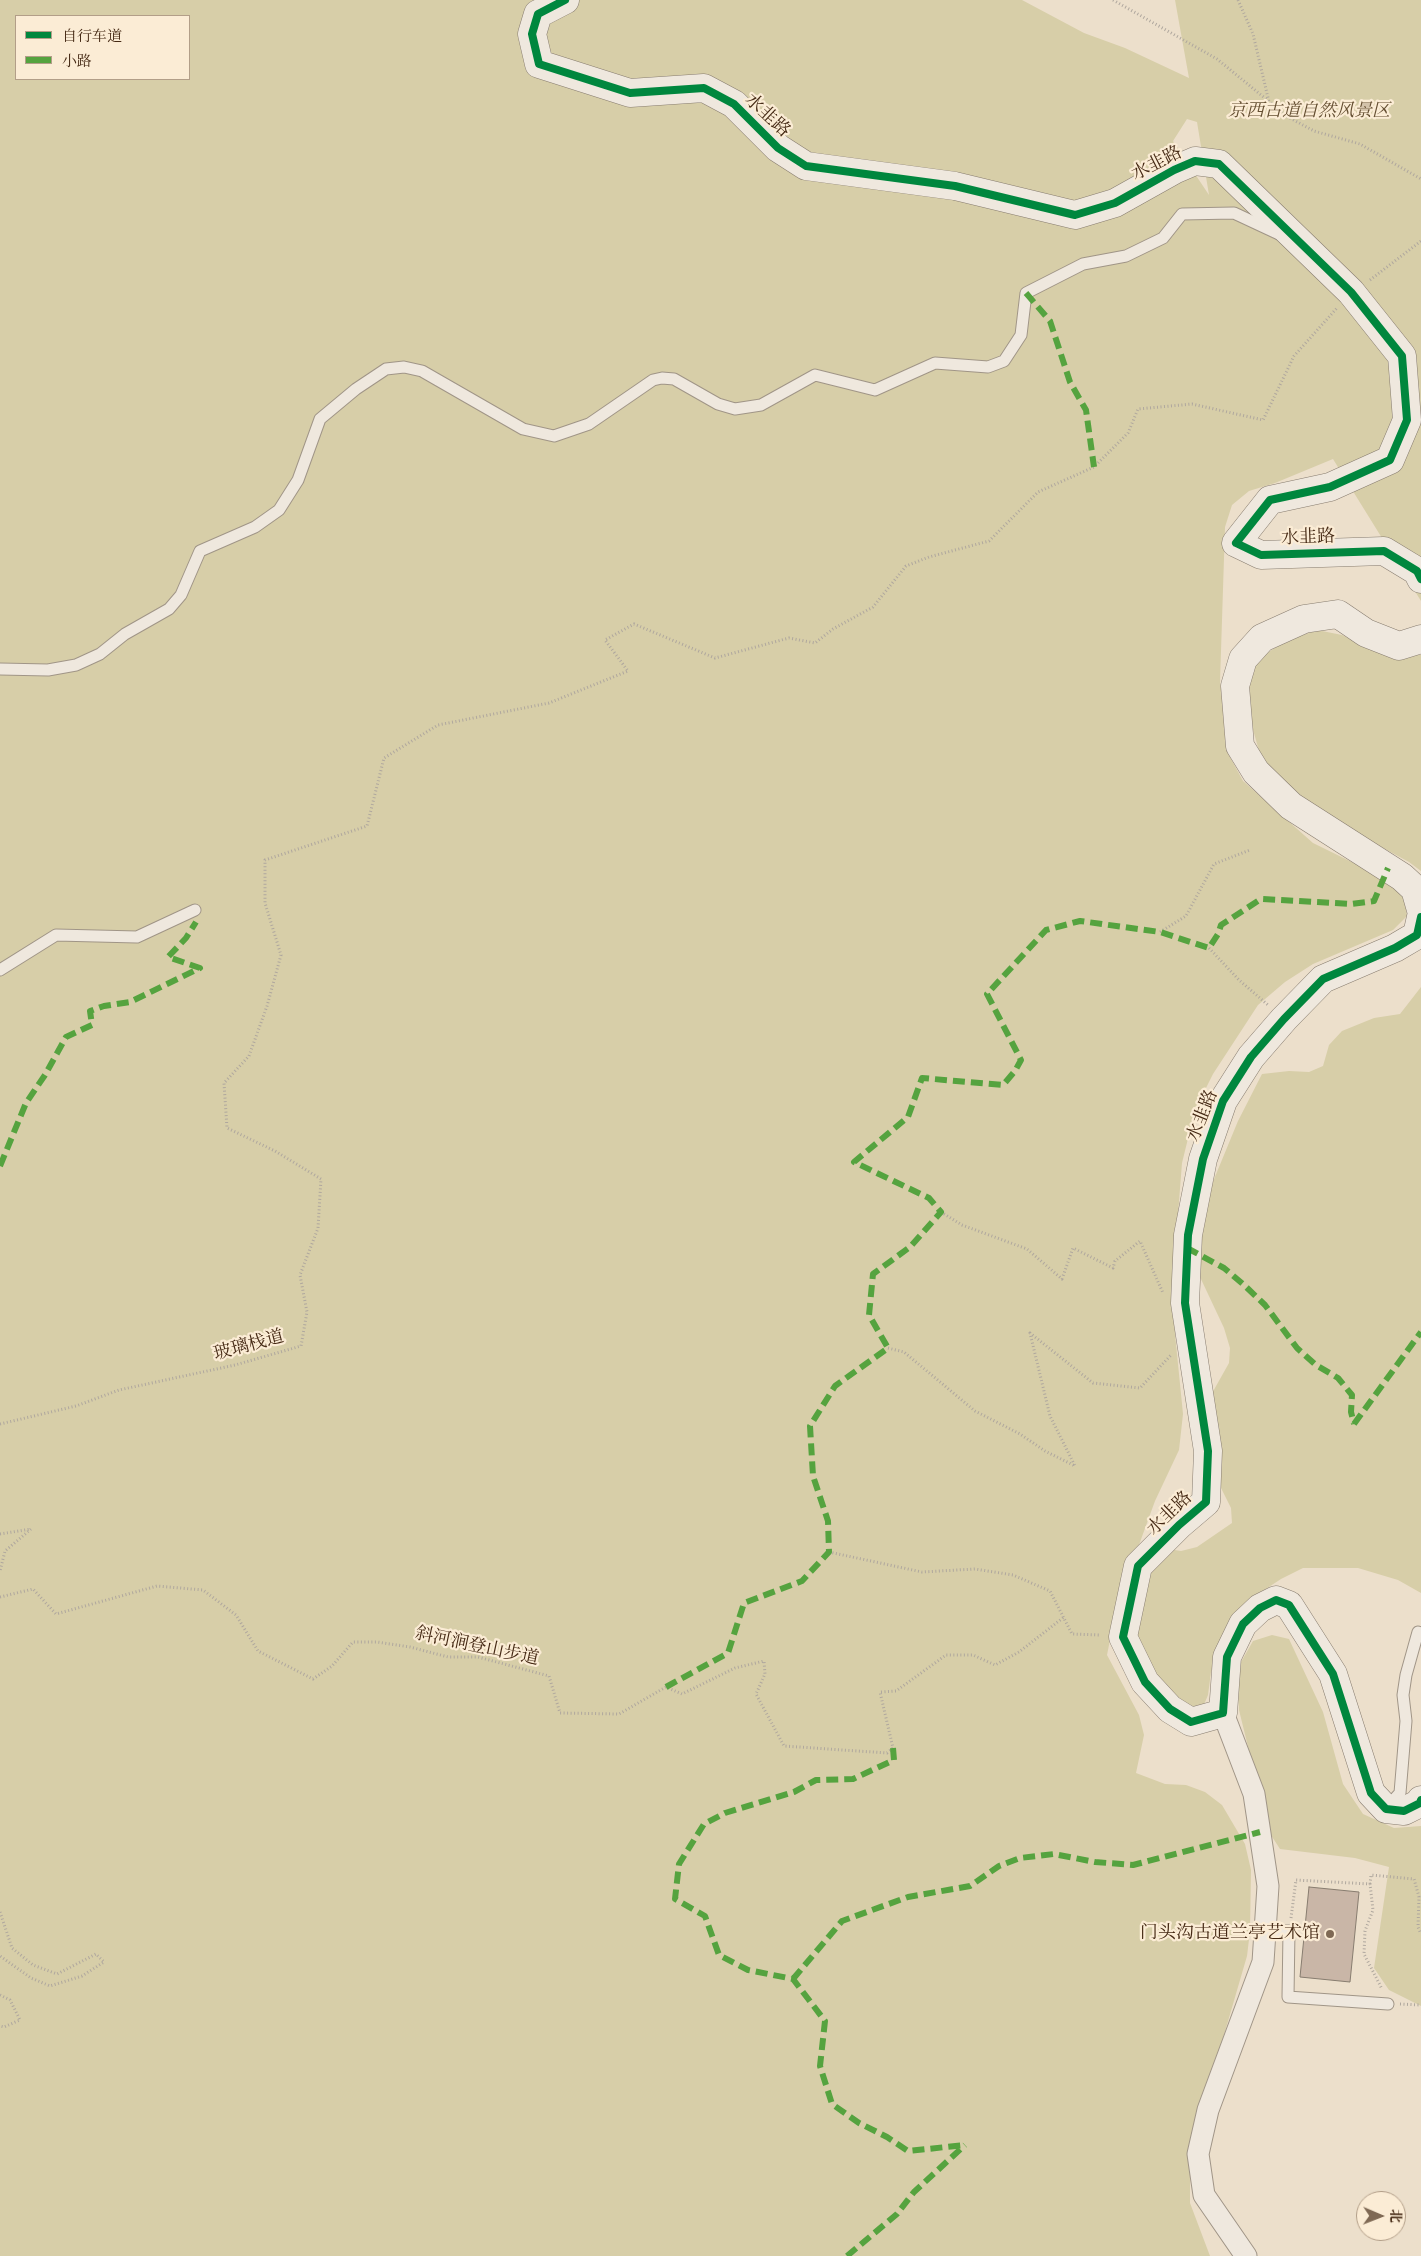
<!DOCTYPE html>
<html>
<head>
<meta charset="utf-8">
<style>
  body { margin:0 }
  #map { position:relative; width:1421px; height:2256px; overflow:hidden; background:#ecdfcb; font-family:"Libre Bodoni","Noto Serif SC",serif }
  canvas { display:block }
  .legend { position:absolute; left:15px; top:15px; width:175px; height:65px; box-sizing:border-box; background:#fbecd5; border:1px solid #b29e88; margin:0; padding:6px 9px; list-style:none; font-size:15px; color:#452914 }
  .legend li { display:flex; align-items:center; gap:10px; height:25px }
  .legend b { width:25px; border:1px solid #b29e88 }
  .north { position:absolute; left:1356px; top:2191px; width:50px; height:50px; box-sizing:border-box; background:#fbecd5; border:1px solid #b29e88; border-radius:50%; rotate:91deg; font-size:14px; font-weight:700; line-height:20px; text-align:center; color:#452914 }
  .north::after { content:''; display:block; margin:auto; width:18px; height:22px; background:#7f6954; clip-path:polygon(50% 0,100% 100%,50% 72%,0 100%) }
</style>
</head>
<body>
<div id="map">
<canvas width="1421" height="2256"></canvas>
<ul class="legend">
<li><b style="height:6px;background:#00873e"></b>自行车道</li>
<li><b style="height:6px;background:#55a33f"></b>小路</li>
</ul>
<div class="north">北</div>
</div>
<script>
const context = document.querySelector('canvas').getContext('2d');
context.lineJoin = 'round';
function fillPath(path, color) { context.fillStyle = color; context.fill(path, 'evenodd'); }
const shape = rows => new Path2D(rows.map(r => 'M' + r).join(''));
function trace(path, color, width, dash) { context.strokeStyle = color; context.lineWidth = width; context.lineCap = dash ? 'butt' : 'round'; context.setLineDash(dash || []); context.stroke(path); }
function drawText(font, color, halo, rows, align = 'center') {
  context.font = font + ' "Libre Bodoni","Noto Serif SC",serif'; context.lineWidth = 4.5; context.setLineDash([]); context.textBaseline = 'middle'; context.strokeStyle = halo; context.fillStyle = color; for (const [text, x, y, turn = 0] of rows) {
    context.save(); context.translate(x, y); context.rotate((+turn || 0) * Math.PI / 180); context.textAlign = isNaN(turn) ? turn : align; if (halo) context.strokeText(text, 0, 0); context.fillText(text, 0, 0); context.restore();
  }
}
fillPath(shape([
  [0,0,1022,0,1084,33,1125,48,1189,78,1175,0,1421,0,1421,601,1333,459,1275,483,1249,491,1232,505,1225,527,1220,682,1230,757,1243,781,1313,843,1366,869,1404,894,1407,916,1393,930,1313,964,1285,982,1258,1005,1213,1074,1195,1110,1182,1163,1173,1278,1175,1334,1183,1414,1179,1450,1155,1501,1117,1605,1107,1655,1139,1715,1144,1735,1136,1773,1165,1784,1186,1785,1205,1792,1222,1805,1245,1844,1251,1870,1250,1931,1247,1956,1196,2131,1190,2178,1190,2203,1210,2256,0,2256],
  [16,16,189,16,189,79,16,79],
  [1187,119,1197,122,1209,195,1173,141],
  [1317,630,1342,635,1365,646,1393,654,1421,655,1421,871,1409,862,1298,802,1261,758,1247,708,1249,677,1259,658,1286,641],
  [1421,987,1421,1593,1398,1580,1358,1568,1303,1568,1281,1579,1249,1600,1222,1640,1211,1672,1208,1695,1203,1707,1190,1713,1155,1676,1137,1644,1142,1586,1156,1547,1181,1551,1197,1547,1232,1523,1231,1508,1219,1484,1211,1395,1229,1363,1230,1348,1224,1328,1200,1277,1200,1248,1205,1201,1238,1121,1262,1074,1289,1071,1309,1072,1323,1066,1329,1045,1342,1031,1374,1018,1400,1014],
  [1272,1635,1289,1639,1323,1712,1343,1784,1363,1814,1394,1828,1421,1826,1421,2006,1389,1990,1374,1968,1389,1867,1355,1858,1280,1849,1269,1832,1239,1710,1237,1669,1253,1641]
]), '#d7cea8');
const building = shape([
  [1309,1887,1359,1892,1350,1982,1300,1977,1309,1887]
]);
fillPath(building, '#c9b6a7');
trace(building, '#877c6f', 1);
const lane = shape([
  [0,669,48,670,76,665,100,654,125,634,169,609,181,595,200,551,255,527,279,510,298,480,320,419,356,389,386,369,404,367,422,371,523,429,554,436,589,424,653,380,662,378,674,379,718,404,735,409,761,405,815,375,875,390,935,363,988,367,1004,361,1021,335,1026,293,1083,264,1126,256,1163,238,1182,214,1234,213,1279,234],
  [0,970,56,935,137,937,195,910],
  [1387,1807,1400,1793,1406,1721,1403,1695,1406,1675,1418,1632],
  [1265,1931,1289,1931,1288,1997,1388,2004]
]);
const street = shape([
  [1223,1713,1254,1794,1268,1886,1263,1962,1208,2110,1198,2154,1204,2195,1246,2256]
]);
const secondary = shape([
  [565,0,538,14,532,34,539,64,630,93,704,88,734,104,778,148,806,166,955,186,1075,215,1115,203,1174,170,1195,161,1219,164,1351,292,1402,356,1407,420,1390,460,1330,487,1270,500,1236,543,1261,555,1384,551,1417,571,1421,579],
  [1421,639,1399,646,1366,633,1338,614,1304,619,1262,638,1243,659,1235,686,1240,746,1256,772,1291,806,1402,877,1415,889,1421,910],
  [1421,917,1417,935,1395,948,1323,979,1284,1019,1251,1057,1223,1101,1203,1159,1188,1235,1185,1303,1208,1451,1206,1502,1179,1525,1138,1566,1123,1637,1145,1682,1170,1709,1191,1722,1223,1713,1227,1657,1243,1624,1260,1608,1276,1600,1289,1605,1333,1674,1371,1793,1386,1809,1404,1811,1420,1803,1421,1800]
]);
trace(lane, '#a09587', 13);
trace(street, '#a09587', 23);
trace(secondary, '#877c6f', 29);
trace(shape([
  [1113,0,1217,59,1288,117,1314,131,1360,144,1421,179],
  [1238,0,1253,34,1269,102],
  [1370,280,1421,241],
  [1160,932,1186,916,1214,864,1250,850],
  [1209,948,1239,980,1268,1005],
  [941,1212,962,1225,1027,1249,1062,1279,1073,1248,1113,1268,1115,1261,1140,1241,1163,1293],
  [888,1348,904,1352,975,1411,1020,1434,1045,1451,1075,1466,1050,1416,1030,1333,1093,1383,1140,1388,1171,1355],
  [0,1424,76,1406,119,1390,235,1365,301,1346,307,1312,300,1275,318,1228,321,1179,275,1151,227,1128,224,1083,249,1056,267,1006,281,955,265,903,265,860,367,826,384,758,438,725,549,703,628,671,605,640,634,624,715,658,789,638,815,643,833,629,873,607,906,566,929,557,989,541,1038,492,1094,467,1128,433,1138,409,1192,404,1263,420,1294,356,1337,308],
  [0,1534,31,1529,5,1551,0,1571],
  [829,1552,922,1572,975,1569,1013,1575,1050,1591,1072,1634,1101,1635],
  [0,1597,33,1589,56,1614,157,1586,203,1590,236,1615,258,1651,313,1679,332,1666,353,1642,377,1642,410,1647,448,1657,478,1657,549,1676,560,1713,619,1714,666,1687,682,1694,735,1668,764,1661,765,1674,756,1694,784,1746,887,1753,893,1748,880,1692,896,1691,946,1655,973,1655,995,1665,1019,1652,1064,1617],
  [1370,1884,1371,1875,1414,1879,1419,1897,1418,1927,1421,1934],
  [0,1912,12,1948,33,1965,57,1974,96,1954,104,1962,82,1976,50,1986,31,1978,0,1956],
  [1291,1918,1296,1880,1370,1884,1373,1910,1365,1931,1364,1954,1382,1989],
  [0,1995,10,2000,20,2020,4,2027,0,2026],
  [1400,2004,1421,2005]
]), '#afa79e', 3, [1, 2.5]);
trace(lane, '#efe8de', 11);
trace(street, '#efe8de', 21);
trace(secondary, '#efe8de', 28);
trace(shape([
  [1026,293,1050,321,1070,382,1086,410,1094,467],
  [0,1166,26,1103,45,1075,66,1037,92,1025,90,1011,104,1006,130,1002,200,968,168,957,186,938,196,922],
  [1187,1248,1224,1268,1243,1284,1265,1305,1297,1348,1316,1365,1338,1378,1352,1395,1351,1412,1354,1424],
  [1354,1424,1421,1332],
  [666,1687,728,1653,744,1603,802,1581,829,1552,828,1521,813,1476,810,1426,835,1386,888,1348,869,1315,873,1274,910,1247,941,1212,929,1198,854,1162,908,1117,922,1078,1003,1085,1015,1071,1021,1060,987,994,1046,930,1080,921,1160,932,1209,948,1218,934,1221,925,1261,899,1351,904,1374,901,1388,868],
  [893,1748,894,1760,853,1779,816,1780,794,1792,725,1813,704,1824,679,1864,675,1899,705,1916,719,1955,748,1970,793,1979,825,2021,820,2066,832,2104,859,2123,887,2137,908,2151,965,2145],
  [793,1979,842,1921,908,1897,970,1886,999,1866,1020,1858,1054,1854,1095,1862,1133,1865,1260,1832],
  [847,2256,897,2214,914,2192,965,2145]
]), '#55a33f', 6, [12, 6]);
trace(shape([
  [565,0,538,14,532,34,539,64,630,93,704,88,734,104,778,148,806,166,955,186,1075,215,1115,203,1174,170,1195,161,1219,164,1351,292,1402,356,1407,420,1390,460,1330,487,1270,500,1236,543,1261,555,1384,551,1417,571,1421,579],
  [1421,917,1417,935,1395,948,1323,979,1284,1019,1251,1057,1223,1101,1203,1159,1188,1235,1185,1303,1208,1451,1206,1502,1179,1525,1138,1566,1123,1637,1145,1682,1170,1709,1191,1722,1223,1713,1227,1657,1243,1624,1260,1608,1276,1600,1289,1605,1333,1674,1371,1793,1386,1809,1404,1811,1420,1803,1421,1800]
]), '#00873e', 8);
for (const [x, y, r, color] of [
  [1330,1934,5,"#7f6954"]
]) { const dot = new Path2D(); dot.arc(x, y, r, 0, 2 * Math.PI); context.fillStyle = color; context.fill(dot); trace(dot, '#fbecd5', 2); }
drawText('italic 18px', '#654f32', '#fbecd5', [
  ["京西古道自然风景区",1309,112]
]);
drawText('18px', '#452914', '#fbecd5', [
  ["水韭路",767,116,43],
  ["水韭路",1157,164,-27],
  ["水韭路",1308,538,-2],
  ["水韭路",1203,1116,-68],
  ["玻璃栈道",249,1346,-15],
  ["水韭路",1170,1514,-44],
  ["斜河涧登山步道",477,1647,12]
]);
drawText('18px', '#452914', '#fbecd5', [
  ["门头沟古道兰亭艺术馆",1320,1934]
], 'right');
</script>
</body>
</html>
